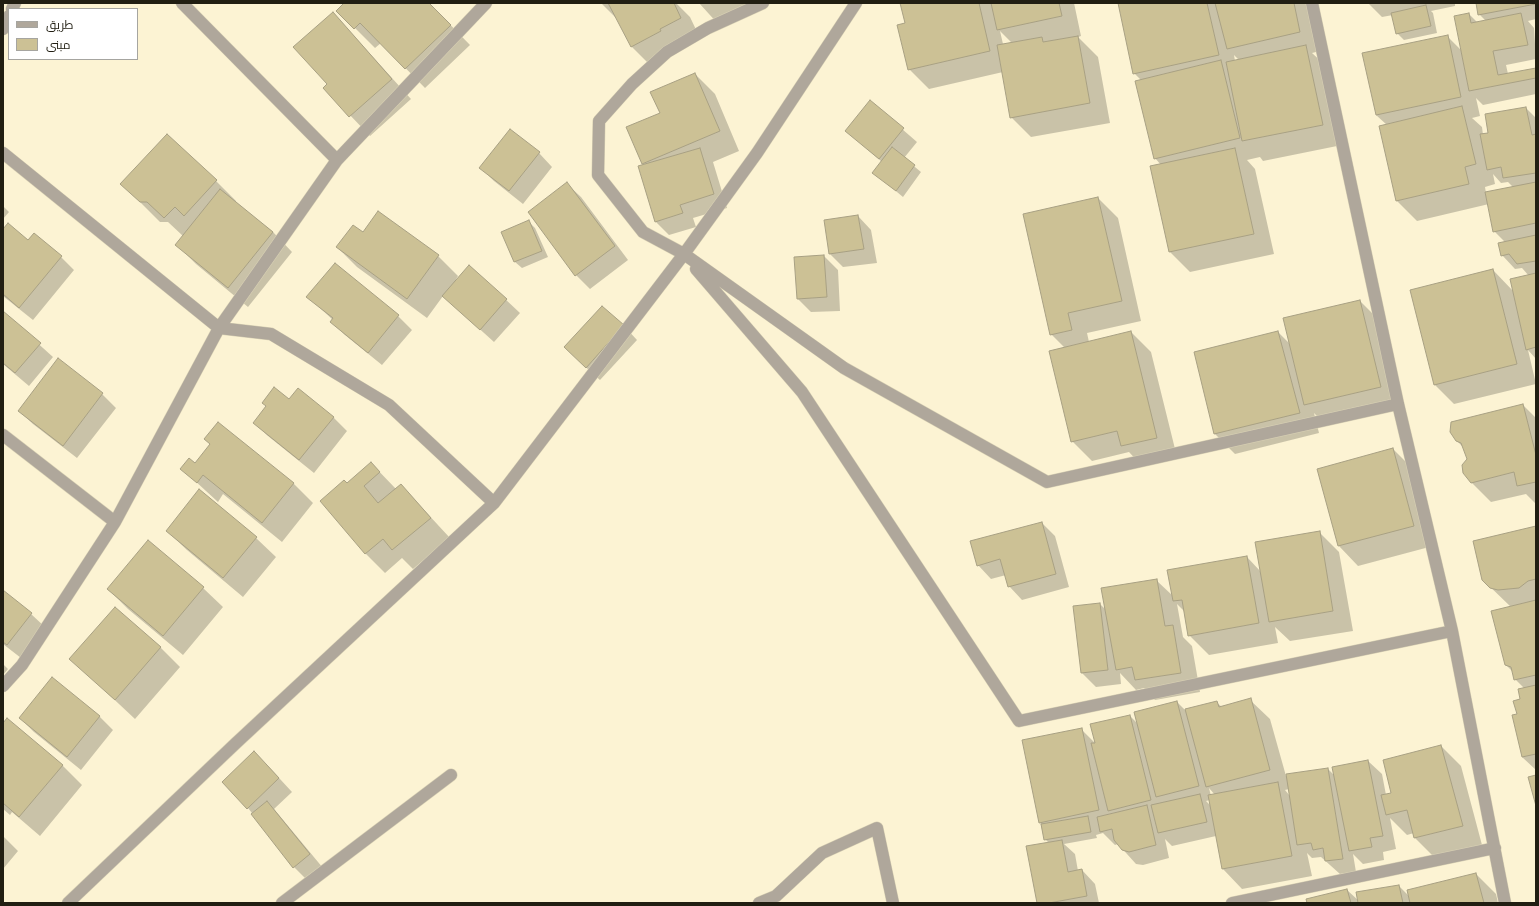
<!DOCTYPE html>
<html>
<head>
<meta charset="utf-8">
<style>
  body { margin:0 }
  #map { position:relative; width:1539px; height:906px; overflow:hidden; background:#fcf3d3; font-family:"Times New Roman",Cairo,serif }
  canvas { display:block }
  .frame { position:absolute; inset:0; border:4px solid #211e12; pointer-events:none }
  .legend { position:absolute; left:8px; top:8px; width:130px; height:52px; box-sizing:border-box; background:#fff; border:1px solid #a6a5a0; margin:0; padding:5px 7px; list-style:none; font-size:12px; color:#211e12 }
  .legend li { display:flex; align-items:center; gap:8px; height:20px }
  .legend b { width:20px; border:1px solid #a6a5a0 }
</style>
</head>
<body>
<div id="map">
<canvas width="1539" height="906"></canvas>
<div class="frame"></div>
<ul class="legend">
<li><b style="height:5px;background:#afa79b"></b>طريق</li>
<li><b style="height:11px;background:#ccc195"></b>مبنى</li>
</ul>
</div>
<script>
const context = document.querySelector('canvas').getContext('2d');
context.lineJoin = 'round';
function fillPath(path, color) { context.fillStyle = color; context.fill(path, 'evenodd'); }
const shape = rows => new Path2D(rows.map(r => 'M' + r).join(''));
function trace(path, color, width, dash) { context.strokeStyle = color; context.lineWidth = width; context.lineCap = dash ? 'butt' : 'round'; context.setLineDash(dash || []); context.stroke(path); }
fillPath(shape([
  [346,3,429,3,470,45,425,88,381,43,375,48,338,11],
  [601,3,676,3,690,17,700,38,679,49,680,51,651,66,631,46,618,20],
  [699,3,766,3,719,25],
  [901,3,1074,3,1081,36,1078,37,1098,57,1110,123,1031,137,1011,117,1003,72,929,89,909,69,906,24],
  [1000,31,1012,43,1003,44],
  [1119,3,1308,3,1320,51,1312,53,1326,66,1342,145,1263,161,1260,157,1247,160,1255,169,1274,254,1190,272,1170,252,1151,167,1161,165,1155,158,1141,80,1134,73],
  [1234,55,1239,60,1235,61],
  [1368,3,1455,3,1455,6,1431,11,1433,13,1437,33,1404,40,1397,33,1393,15,1382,17],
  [1477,3,1536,3,1536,19,1528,21,1534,28,1536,59,1506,65,1508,74,1536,69,1536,94,1483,105,1476,98,1480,116,1472,118,1482,127,1483,135,1490,133,1526,108,1536,118,1536,359,1528,350,1536,384,1454,404,1434,384,1493,270,1514,292,1529,276,1522,268,1515,269,1502,255,1505,242,1494,231,1489,204,1417,221,1397,201,1387,125,1376,115,1447,36,1461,50,1469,14,1478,23,1486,21,1479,14],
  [1493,174,1501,183,1508,182,1513,187,1486,193,1485,187,1495,184],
  [333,13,411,99,370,136,324,88,328,85],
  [695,74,715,94,739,151,713,162,727,208,693,218,696,227,669,235,656,222,645,165,643,163,661,113],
  [871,102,917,142,904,158,921,172,903,197,874,173,882,162,847,131],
  [167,135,216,181,236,201,235,202,273,232,292,252,248,307,196,264,177,245,183,236,168,222,160,222,122,184],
  [539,153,552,167,523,204,494,181,481,168],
  [567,184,581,197,628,260,590,289,576,275],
  [1098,198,1118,218,1141,321,1087,333,1089,342,1131,332,1151,352,1177,457,1142,466,1129,452,1092,461,1072,441,1065,348,1051,334],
  [3,206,9,212,3,219],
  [379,212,438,256,458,276,455,281,456,281,470,266,520,313,494,342,443,296,427,318,357,267,337,247,363,234],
  [858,216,871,230,877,263,843,267,830,254],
  [528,221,535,228,548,257,522,268,515,262,503,232],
  [3,230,61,257,74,270,33,320,3,296],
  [824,256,838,270,840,311,811,312,798,299],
  [335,264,398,316,412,330,382,365,345,335,332,322,333,320,308,297],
  [1360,301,1380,321,1400,406,1325,424,1314,413,1319,433,1235,454,1215,434,1195,352,1278,332,1290,344],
  [3,312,53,357,29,386,3,364],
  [624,326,637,340,600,380,579,361],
  [58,360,102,394,116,408,77,458,33,424,19,411],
  [298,389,334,418,347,431,314,473,268,436,254,423,289,401],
  [1523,405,1536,418,1536,504,1526,494,1491,502,1471,482,1469,460,1464,448,1457,441],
  [1393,449,1413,469,1433,546,1358,566,1339,546],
  [371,463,396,489,401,485,450,538,413,569,402,558,385,573,365,553,347,484],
  [195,465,293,483,313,503,282,542,223,494,218,502,182,469],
  [1042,523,1055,536,1069,587,1022,600,1009,586,1006,575,991,579,978,565],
  [1536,527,1536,770,1522,757,1518,715,1524,688,1515,679,1514,673,1506,665,1511,607,1483,580],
  [167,531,256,538,276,557,243,597,187,550],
  [1319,532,1339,552,1353,631,1290,641,1275,627,1278,643,1209,655,1189,635,1185,612,1177,604,1183,637,1192,646,1200,692,1155,700,1144,688,1136,690,1120,673,1121,684,1096,687,1082,673,1074,607,1100,604,1106,610,1156,580,1173,596,1247,557,1261,572],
  [203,588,223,607,183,655,128,609,108,589],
  [3,592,31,614,45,627,21,658,3,644],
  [160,647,180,667,135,719,71,659],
  [3,664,8,669,3,675],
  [1250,700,1270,719,1286,776,1328,769,1335,776,1368,761,1382,774,1386,795,1392,793,1441,746,1461,766,1482,845,1435,858,1415,838,1414,833,1407,835,1390,818,1396,849,1383,852,1384,860,1363,864,1353,854,1356,872,1340,874,1321,857,1312,858,1307,853,1312,876,1242,889,1223,869,1216,836,1172,846,1165,839,1169,858,1143,865,1136,864,1118,844,1115,845,1103,833,1096,835,1097,838,1064,844,1075,854,1078,871,1082,870,1095,884,1099,903,1038,903,1049,843,1045,839,1040,822,1081,729,1096,744,1130,716,1138,724,1177,702,1185,710,1216,702,1222,707],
  [1209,788,1215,795,1211,796],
  [1289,789,1290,796,1285,790],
  [1210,800,1211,806,1206,801],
  [99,716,113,730,81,770,34,732,20,718],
  [3,724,62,765,82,785,40,836,12,812,10,815,3,809],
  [268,766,292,792,274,809,323,868,308,881,294,867,248,808],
  [3,836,18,851,3,869],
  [1476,874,1496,894,1498,903,1308,903,1347,890,1359,901,1399,886,1410,897]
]), '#0003');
const building = shape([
  [344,3,429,3,451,25,405,69,360,23,354,29,336,11,344,3],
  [608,3,674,3,681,18,660,29,661,31,631,47,608,3],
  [900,3,979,3,990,51,908,70,897,25,905,23,900,3],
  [991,3,1059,3,1062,16,997,30,991,3],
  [1118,3,1207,3,1219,55,1133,74,1118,3],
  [1215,3,1294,3,1300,32,1227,49,1215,3],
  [1476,3,1536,3,1536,4,1478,15,1476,3],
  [1426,5,1431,26,1396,34,1391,13,1426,5],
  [333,12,392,79,349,117,323,88,327,84,293,47,333,12],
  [1469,13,1471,23,1521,13,1528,45,1493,51,1498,75,1536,68,1536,78,1469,91,1454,16,1469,13],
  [1448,35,1461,97,1376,115,1362,53,1448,35],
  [1078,36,1090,103,1010,118,997,45,1042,37,1043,42,1078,36],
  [1306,45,1323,125,1242,141,1226,62,1306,45],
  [1221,60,1240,138,1154,159,1135,81,1221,60],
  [695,73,720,131,642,164,626,127,660,113,650,92,695,73],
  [870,100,904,128,879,159,845,131,870,100],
  [1462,106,1476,164,1465,167,1469,184,1396,201,1379,126,1462,106],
  [1526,107,1532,135,1536,134,1536,173,1503,178,1501,167,1487,170,1480,134,1488,133,1485,114,1526,107],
  [510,129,540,152,509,191,479,168,510,129],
  [167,134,217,180,184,216,175,207,164,218,147,202,140,202,120,184,167,134],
  [892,147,915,165,896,191,872,173,892,147],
  [700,148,714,194,680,205,683,213,655,222,638,166,700,148],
  [1235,148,1254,234,1169,252,1150,166,1235,148],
  [567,182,615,246,575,276,528,212,567,182],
  [1536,182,1536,223,1493,232,1485,192,1536,182],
  [220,189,273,232,228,288,175,245,220,189],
  [1098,197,1122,301,1068,313,1072,330,1050,335,1023,214,1098,197],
  [378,211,439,255,407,299,336,247,353,225,363,232,378,211],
  [858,215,864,249,829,254,824,220,858,215],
  [529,220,542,251,514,262,501,232,529,220],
  [8,223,28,240,34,233,62,256,19,308,3,294,3,229,8,223],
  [1536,235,1536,261,1517,264,1509,254,1501,256,1498,243,1536,235],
  [824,255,827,297,797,299,794,257,824,255],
  [335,263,399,315,368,353,330,322,333,318,306,297,335,263],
  [469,265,507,299,480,330,442,296,469,265],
  [1493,269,1517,364,1434,385,1410,290,1493,269],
  [1536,273,1536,347,1526,350,1510,279,1536,273],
  [1360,300,1381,387,1304,405,1283,318,1360,300],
  [602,306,624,325,586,368,564,347,602,306],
  [3,311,41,343,15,373,3,363,3,311],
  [1131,331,1157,438,1121,446,1117,431,1071,442,1049,351,1131,331],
  [1278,331,1300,413,1214,434,1194,352,1278,331],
  [58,358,103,393,63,446,18,411,58,358],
  [274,387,289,399,298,388,334,417,299,460,253,423,266,406,262,403,274,387],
  [1523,404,1536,455,1536,482,1517,486,1514,472,1471,483,1463,473,1462,465,1467,459,1461,443,1456,441,1450,432,1451,422,1523,404],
  [218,422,294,483,262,523,203,475,197,483,180,469,189,458,195,463,210,444,204,439,218,422],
  [1393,448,1414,526,1338,546,1317,469,1393,448],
  [371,462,380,472,364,486,378,503,401,484,431,518,392,550,383,539,365,554,320,501,344,480,347,483,371,462],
  [199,489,257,537,223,578,166,531,199,489],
  [1042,522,1056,574,1008,587,1000,559,977,566,970,541,1042,522],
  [1536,526,1536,579,1528,581,1519,588,1498,590,1490,588,1482,580,1473,541,1536,526],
  [1320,531,1333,611,1269,622,1255,542,1320,531],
  [148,540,204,587,163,636,107,589,148,540],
  [1247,556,1259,623,1188,636,1182,600,1173,601,1167,570,1247,556],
  [1157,579,1165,626,1173,625,1181,673,1135,680,1132,667,1116,670,1101,588,1157,579],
  [3,590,32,613,7,645,3,642,3,590],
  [1536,600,1536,675,1514,680,1511,667,1505,665,1491,611,1536,600],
  [1100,603,1108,670,1081,673,1073,606,1100,603],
  [115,607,161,647,115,700,69,659,115,607],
  [52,677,100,716,67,757,19,718,52,677],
  [1536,685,1536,754,1522,757,1512,715,1517,714,1513,701,1520,699,1518,689,1536,685],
  [1251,698,1270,770,1206,787,1185,709,1217,701,1219,707,1251,698],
  [1177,701,1199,786,1156,797,1134,712,1177,701],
  [1130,715,1151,800,1108,811,1091,743,1095,743,1090,724,1130,715],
  [7,718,63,765,19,817,3,803,3,723,7,718],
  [1082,728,1099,810,1039,823,1022,740,1082,728],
  [1441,745,1463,826,1414,838,1407,810,1386,815,1381,795,1391,793,1383,760,1441,745],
  [254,751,279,778,247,809,222,782,254,751],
  [1368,760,1383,836,1370,838,1372,847,1349,851,1332,767,1368,760],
  [1328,768,1343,859,1325,861,1323,848,1313,850,1311,843,1297,845,1286,774,1328,768],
  [1536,775,1536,806,1528,777,1536,775],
  [1278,782,1292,856,1222,869,1208,795,1278,782],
  [1200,794,1207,822,1158,833,1151,805,1200,794],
  [267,801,310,854,293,868,251,814,267,801],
  [1147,805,1156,845,1129,852,1122,850,1114,840,1112,829,1100,832,1097,817,1147,805],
  [1088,816,1091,832,1044,840,1041,824,1088,816],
  [1062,840,1068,872,1082,869,1087,896,1049,903,1037,903,1026,846,1062,840],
  [1476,873,1484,903,1410,903,1407,890,1476,873],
  [1399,885,1403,903,1358,903,1356,892,1399,885],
  [1347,889,1351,903,1307,903,1306,899,1347,889]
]);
fillPath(building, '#ccc195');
trace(building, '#a8a083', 1);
const street = shape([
  [182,3,337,160],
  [763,3,708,28,667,52,632,84,599,121,598,175,643,232,684,254,844,368,1047,482,1398,404],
  [1312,3,1398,404,1452,631,1505,903],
  [12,9,15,3],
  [3,29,9,16],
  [3,153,219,328,271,334,389,405,494,503],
  [696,269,802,392,1019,721,1452,631],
  [3,435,115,522],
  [3,686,22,665,115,522,219,328,337,160,486,3],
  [68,903,235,744,494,503,684,254,757,153,856,3],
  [282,903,451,775],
  [759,903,776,896,822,853,877,828,893,903],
  [1232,903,1495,848]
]);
trace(street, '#d9d1b4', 13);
trace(street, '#afa79b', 12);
</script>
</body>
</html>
